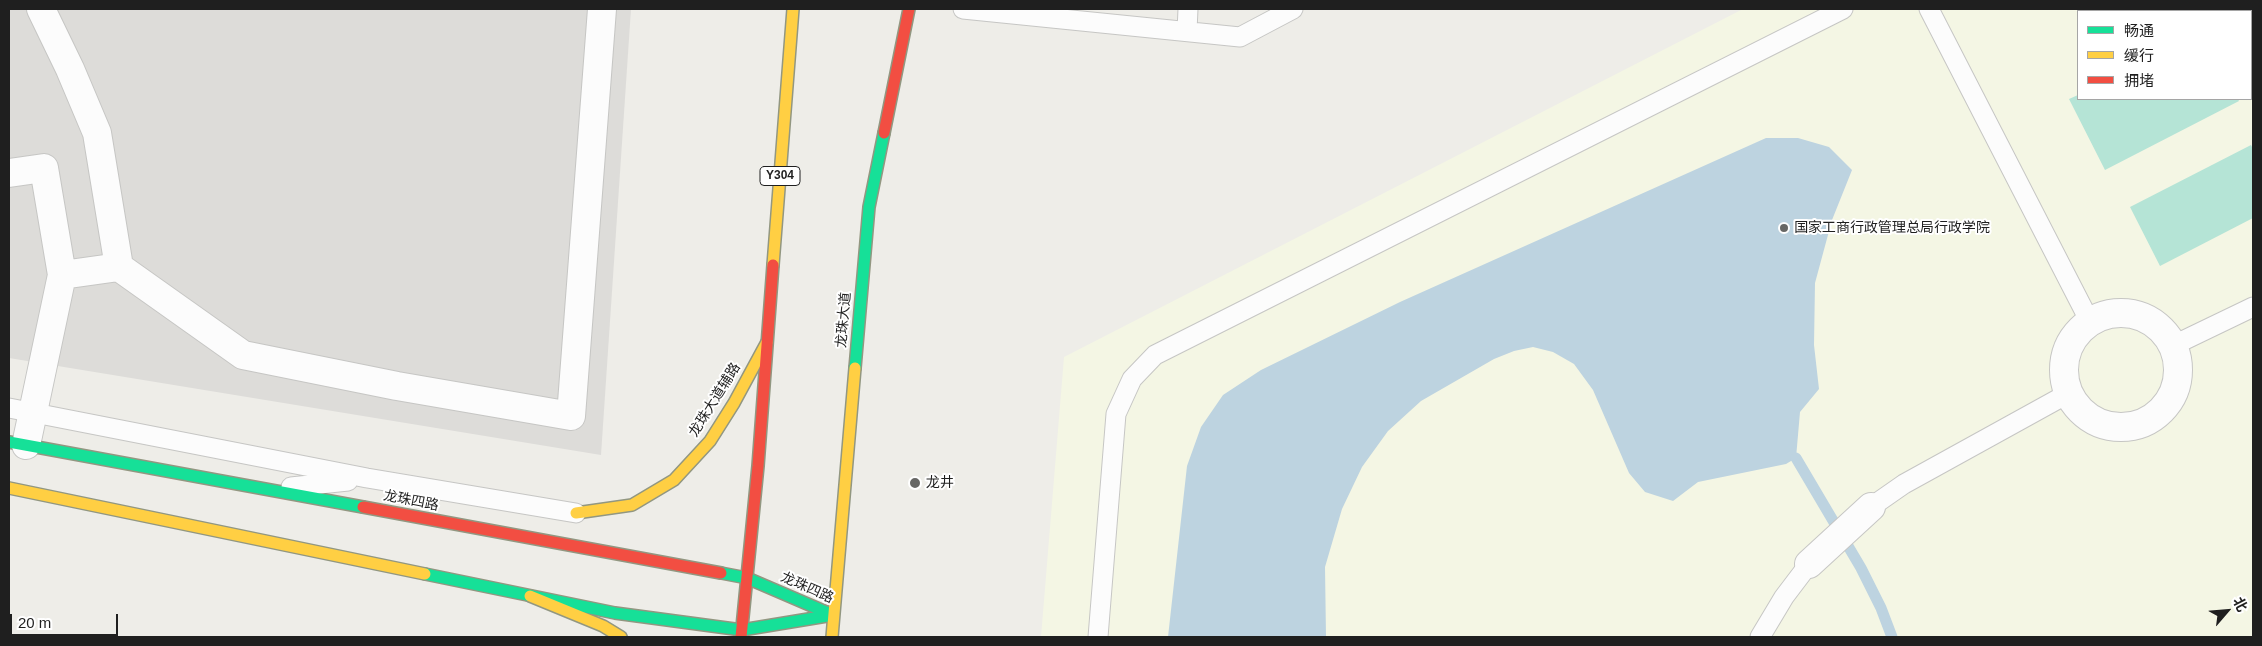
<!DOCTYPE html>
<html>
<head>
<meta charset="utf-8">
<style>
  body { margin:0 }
  #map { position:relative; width:2262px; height:646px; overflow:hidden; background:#eeede8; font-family:Helvetica,"Noto Sans SC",sans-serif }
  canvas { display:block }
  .frame { position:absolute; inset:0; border:10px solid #1f1f1f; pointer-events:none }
  .legend { position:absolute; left:2077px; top:10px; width:175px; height:90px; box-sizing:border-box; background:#fff; border:1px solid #a5a5a5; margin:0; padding:6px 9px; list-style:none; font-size:15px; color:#1f1f1f }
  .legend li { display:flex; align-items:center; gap:10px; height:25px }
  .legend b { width:25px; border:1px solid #a5a5a5 }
  .north { position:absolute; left:2202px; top:586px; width:50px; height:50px; -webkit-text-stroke:4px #fff; paint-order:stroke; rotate:63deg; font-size:14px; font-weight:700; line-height:20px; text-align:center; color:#1f1f1f }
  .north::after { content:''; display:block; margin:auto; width:18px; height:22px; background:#1f1f1f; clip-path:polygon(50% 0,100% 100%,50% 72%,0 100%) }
  .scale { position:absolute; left:10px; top:614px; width:108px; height:22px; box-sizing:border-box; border:2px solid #1f1f1f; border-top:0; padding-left:6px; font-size:15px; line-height:18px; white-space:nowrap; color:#1f1f1f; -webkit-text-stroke:4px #fff; paint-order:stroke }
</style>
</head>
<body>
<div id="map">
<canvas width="2262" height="646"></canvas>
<div class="frame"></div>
<ul class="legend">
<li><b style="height:6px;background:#16e098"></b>畅通</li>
<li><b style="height:6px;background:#ffcf43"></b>缓行</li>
<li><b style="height:6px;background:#f24e42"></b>拥堵</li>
</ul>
<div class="north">北</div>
<div class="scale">20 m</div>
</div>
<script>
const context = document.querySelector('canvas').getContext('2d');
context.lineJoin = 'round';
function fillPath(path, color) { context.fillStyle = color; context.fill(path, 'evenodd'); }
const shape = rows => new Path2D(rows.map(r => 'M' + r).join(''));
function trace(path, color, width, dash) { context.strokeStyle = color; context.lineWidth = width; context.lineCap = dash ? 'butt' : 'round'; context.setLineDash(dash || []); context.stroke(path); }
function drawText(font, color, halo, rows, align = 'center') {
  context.font = font + ' Helvetica,"Noto Sans SC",sans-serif'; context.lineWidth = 4; context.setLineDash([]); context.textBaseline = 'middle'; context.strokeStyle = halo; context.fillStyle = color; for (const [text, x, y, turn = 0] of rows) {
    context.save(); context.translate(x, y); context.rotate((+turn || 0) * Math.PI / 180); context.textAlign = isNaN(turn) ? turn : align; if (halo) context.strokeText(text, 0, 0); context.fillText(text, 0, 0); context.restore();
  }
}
fillPath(shape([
  [9,9,631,9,601,455,9,358]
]), '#dddcd9');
fillPath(shape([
  [1743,9,2253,9,2253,637,1041,637,1064,357],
  [2078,11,2251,11,2251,99,2078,99]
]), '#f4f6e4');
fillPath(shape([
  [2078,95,2078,99,2238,99,2239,101,2105,170,2069,99],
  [2251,145,2253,149,2253,218,2160,266,2130,207]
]), '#b5e4d6');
fillPath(shape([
  [1766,138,1798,138,1829,147,1852,170,1832,220,1815,283,1814,345,1819,389,1800,412,1796,458,1786,464,1698,482,1673,501,1645,492,1629,473,1593,390,1574,364,1553,352,1533,347,1514,351,1494,359,1421,401,1388,431,1362,467,1342,509,1325,567,1326,637,1168,637,1187,466,1201,427,1223,395,1261,370,1400,302]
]), '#bdd3e0');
trace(shape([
  [1796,458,1861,568,1881,608,1892,637]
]), '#bdd3e0', 11);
const lane = shape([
  [963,9,1240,37,1293,9],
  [1929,9,2090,322],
  [1187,31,1188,9],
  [2172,346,2253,307],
  [9,408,367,478,576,513],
  [291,487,348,481],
  [1871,507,1904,484,2069,393],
  [1098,637,1116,414,1132,379,1155,355,1843,9],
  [1760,637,1784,597,1809,564]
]);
const street = shape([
  [41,9,70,69,97,133,119,267],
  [9,173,44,168,62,275,26,445],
  [62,275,119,267,243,355,397,386,571,416,602,9],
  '2064 370a57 57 0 1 1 114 0a57 57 0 1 1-114 0Z',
  [1809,564,1871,507]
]);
const fast = shape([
  [855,368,869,207,884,133],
  [9,442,363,507],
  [721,573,747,578,833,615],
  [425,574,615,613,742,630,833,615]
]);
const slow = shape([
  [773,265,793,9],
  [9,488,425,574],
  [576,513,632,505,674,480,710,441,734,403,767,342],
  [530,596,603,626,621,637],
  [832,637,855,368]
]);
const jam = shape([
  [884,133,909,9],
  [363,507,721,573],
  [741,637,758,466,773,265]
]);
trace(lane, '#c6c6c4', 21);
trace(street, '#c6c6c4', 30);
trace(fast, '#929781', 14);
trace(slow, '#929781', 14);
trace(jam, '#929781', 14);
trace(lane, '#fcfcfc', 19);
trace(street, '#fcfcfc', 28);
trace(fast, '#16e098', 11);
trace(slow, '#ffcf43', 11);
trace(jam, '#f24e42', 11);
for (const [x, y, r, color] of [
  [1784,228,5,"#676765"],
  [915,483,6,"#676765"]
]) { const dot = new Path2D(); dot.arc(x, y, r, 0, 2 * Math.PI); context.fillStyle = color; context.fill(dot); trace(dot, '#fff', 2); }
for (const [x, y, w] of [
  [780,176,40]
]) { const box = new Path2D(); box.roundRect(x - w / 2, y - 9.5, w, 19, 4); context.fillStyle = '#fff'; context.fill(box); trace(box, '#1f1f1f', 1); }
drawText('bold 12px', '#1f1f1f', null, [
  ["Y304",780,176]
]);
drawText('14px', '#1f1f1f', '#fff', [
  ["国家工商行政管理总局行政学院",1794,228],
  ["龙井",926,483]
], 'left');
drawText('14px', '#1f1f1f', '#fff', [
  ["龙珠大道",844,320,-85],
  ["龙珠大道辅路",715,400,-58],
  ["龙珠四路",411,501,11],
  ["龙珠四路",807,588,24]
]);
</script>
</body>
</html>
